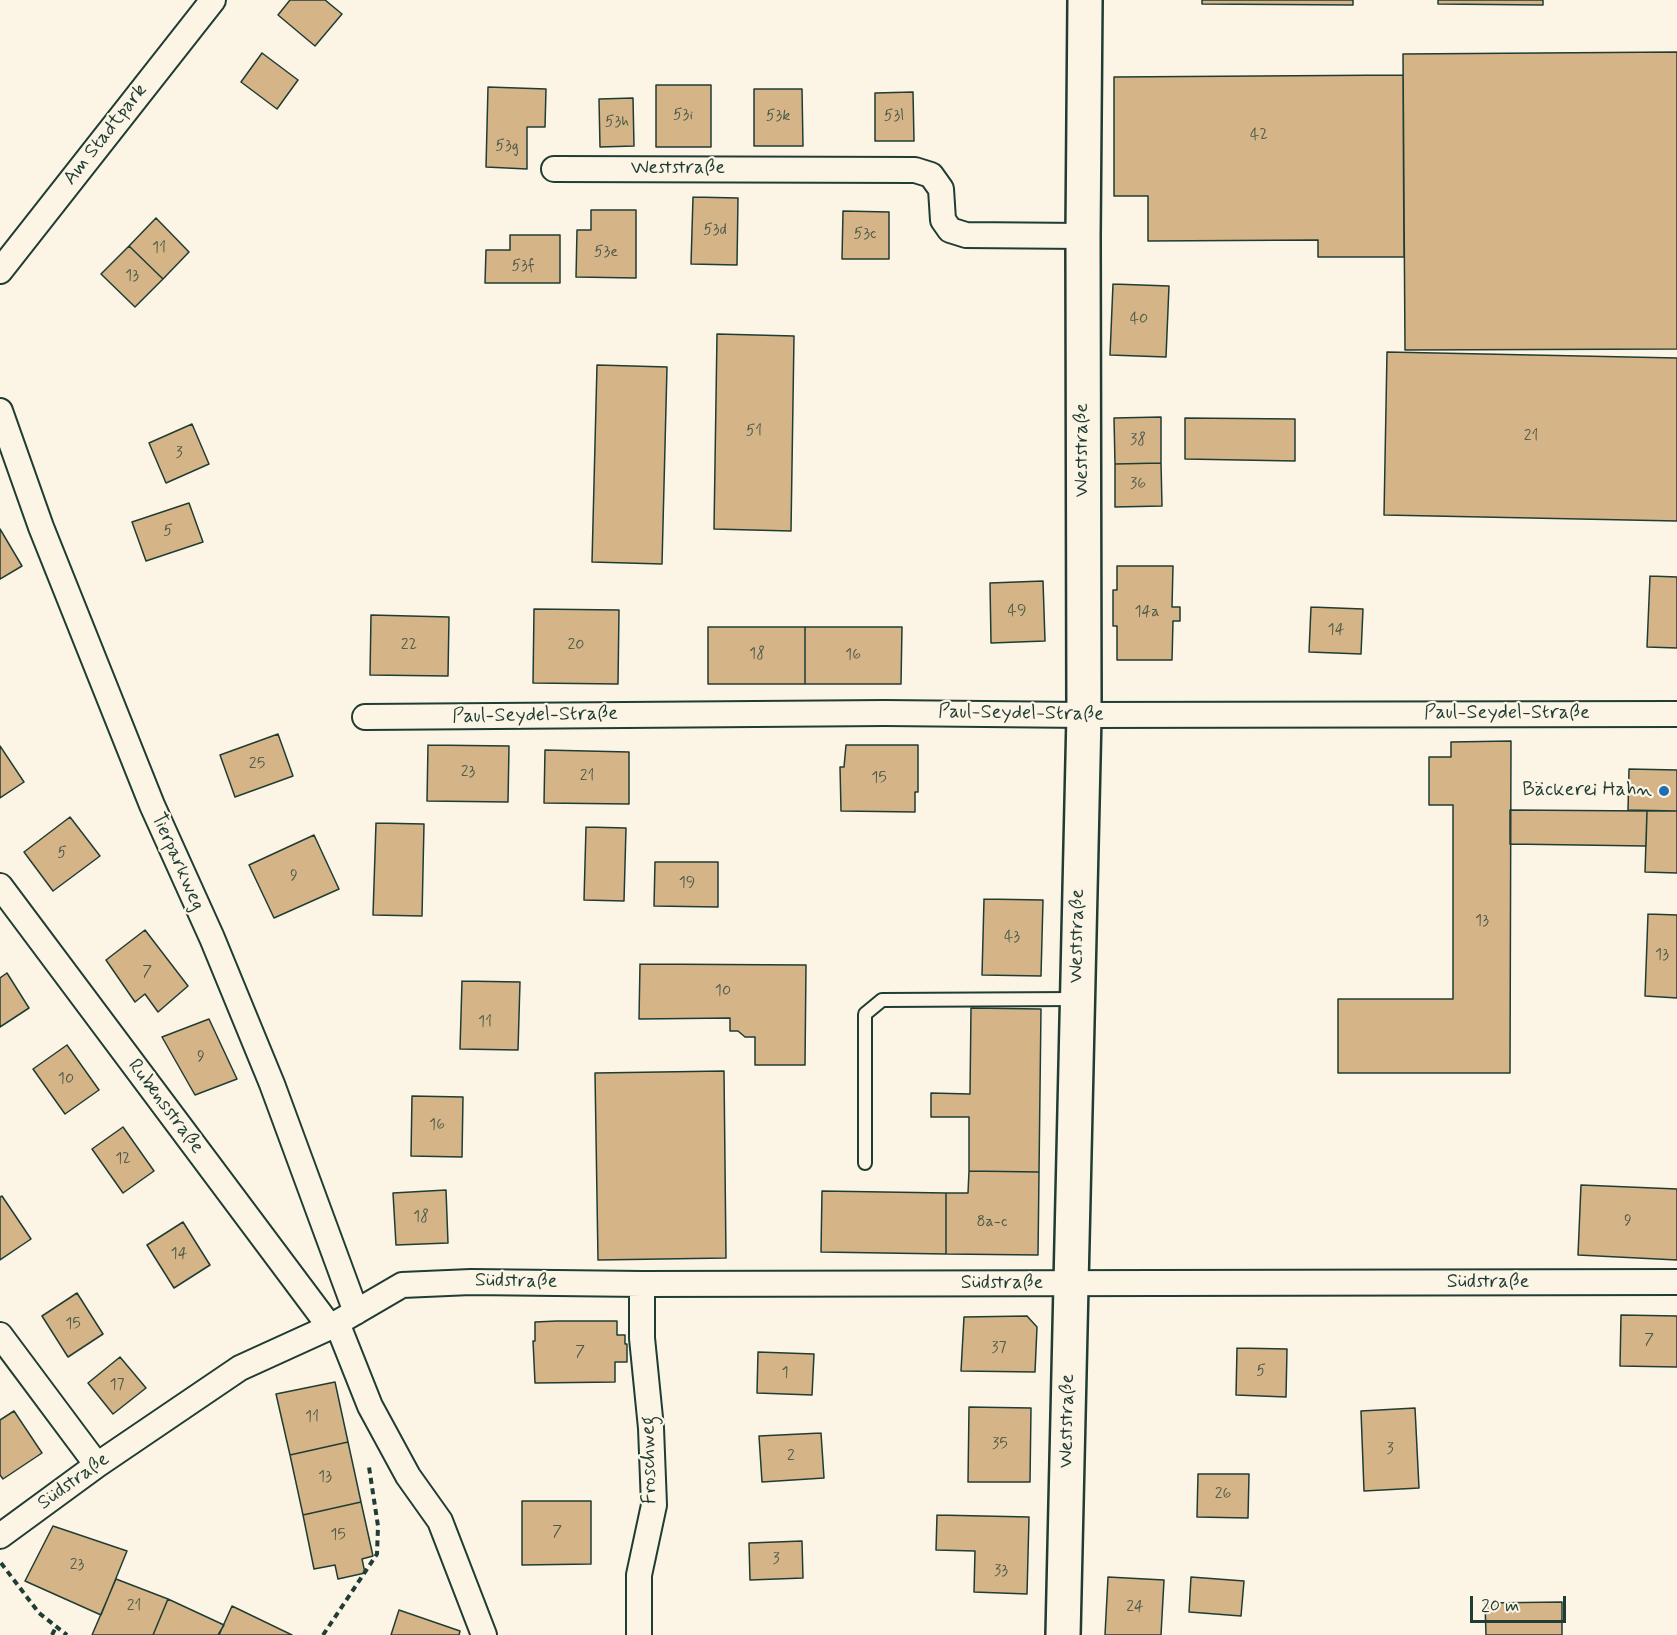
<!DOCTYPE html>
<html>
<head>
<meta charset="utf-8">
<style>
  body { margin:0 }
  #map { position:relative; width:1677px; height:1635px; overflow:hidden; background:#fcf5e5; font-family:Mynerve,sans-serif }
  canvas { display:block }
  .scale { position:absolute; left:1470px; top:1596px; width:96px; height:27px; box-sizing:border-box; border:3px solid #1f3d34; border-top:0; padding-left:8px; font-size:18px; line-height:21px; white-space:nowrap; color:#1f3d34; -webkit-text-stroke:4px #fcf5e5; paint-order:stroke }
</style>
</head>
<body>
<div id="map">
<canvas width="1677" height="1635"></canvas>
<div class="scale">20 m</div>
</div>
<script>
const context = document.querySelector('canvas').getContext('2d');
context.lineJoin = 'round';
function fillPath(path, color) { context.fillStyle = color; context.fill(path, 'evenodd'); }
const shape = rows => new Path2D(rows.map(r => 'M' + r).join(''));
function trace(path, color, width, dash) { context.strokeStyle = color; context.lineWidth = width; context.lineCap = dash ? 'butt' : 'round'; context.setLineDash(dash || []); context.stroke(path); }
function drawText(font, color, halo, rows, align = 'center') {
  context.font = font + ' Mynerve,sans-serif'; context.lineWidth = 4.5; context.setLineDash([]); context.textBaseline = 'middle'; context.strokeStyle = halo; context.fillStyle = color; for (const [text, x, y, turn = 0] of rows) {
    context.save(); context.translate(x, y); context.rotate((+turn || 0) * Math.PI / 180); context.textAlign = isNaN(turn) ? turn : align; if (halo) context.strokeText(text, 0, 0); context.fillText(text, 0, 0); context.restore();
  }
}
const building = shape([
  [290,0,325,0,342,14,315,46,278,15,290,0],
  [1202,0,1353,0,1353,5,1202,4,1202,0],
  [1438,0,1543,0,1543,5,1438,4,1438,0],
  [1677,52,1677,349,1405,350,1403,54,1677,52],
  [262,53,298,80,277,109,241,82,262,53],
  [1403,75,1404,257,1318,257,1318,240,1148,241,1148,196,1114,196,1114,77,1403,75],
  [656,85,711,85,711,147,656,147,656,85],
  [488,87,546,89,545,127,527,127,527,169,486,167,488,87],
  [754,89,802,89,803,146,754,146,754,89],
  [913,92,914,141,875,141,875,93,913,92],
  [633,98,634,146,600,147,599,99,633,98],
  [693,197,738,198,737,265,691,264,693,197],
  [591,210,636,210,636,278,576,277,577,230,591,230,591,210],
  [843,211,889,212,889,259,842,259,843,211],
  [156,218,189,252,163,279,129,246,156,218],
  [510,235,560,235,560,283,485,283,486,250,510,250,510,235],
  [129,246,163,279,135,307,101,274,129,246],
  [1113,284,1169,286,1166,357,1110,355,1113,284],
  [717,334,794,336,791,531,714,529,717,334],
  [1387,352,1677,358,1677,521,1384,515,1387,352],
  [597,365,667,367,662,564,592,562,597,365],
  [1161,417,1161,463,1115,464,1114,418,1161,417],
  [1185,418,1295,419,1295,461,1185,459,1185,418],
  [192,424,209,464,166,483,149,443,192,424],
  [1161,463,1162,506,1115,507,1115,464,1161,463],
  [189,503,203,542,146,561,132,522,189,503],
  [0,529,22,566,0,579,0,529],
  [1117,566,1173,566,1172,607,1180,607,1180,621,1173,621,1172,660,1117,660,1117,626,1113,626,1113,590,1117,590,1117,566],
  [1650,576,1677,577,1677,648,1647,647,1650,576],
  [1043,581,1045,641,991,643,990,583,1043,581],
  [1311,607,1363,609,1361,654,1309,652,1311,607],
  [534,609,619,610,618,684,533,683,534,609],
  [371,615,449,617,448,676,370,675,371,615],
  [708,627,805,627,805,684,708,684,708,627],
  [805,627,902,627,901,684,805,684,805,627],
  [278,734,293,776,235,797,220,755,278,734],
  [1511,741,1510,1073,1338,1073,1338,999,1453,999,1453,805,1429,805,1429,757,1451,757,1451,742,1511,741],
  [428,745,509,746,508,802,427,801,428,745],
  [846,745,918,745,918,792,915,792,915,812,841,811,840,767,844,767,846,745],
  [0,746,24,782,0,798,0,746],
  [545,750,629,752,629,804,544,803,545,750],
  [1629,769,1677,770,1677,811,1628,810,1629,769],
  [1510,810,1647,811,1646,846,1510,844,1510,810],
  [1647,811,1677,811,1677,873,1645,872,1647,811],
  [70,817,100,856,53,891,24,852,70,817],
  [376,823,424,824,422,916,373,915,376,823],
  [586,827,626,828,624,901,584,900,586,827],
  [314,835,339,889,274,918,249,865,314,835],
  [655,862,718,862,718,907,654,906,655,862],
  [984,899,1043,900,1041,976,982,975,984,899],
  [1648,914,1677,915,1677,998,1645,996,1648,914],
  [145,930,188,986,158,1012,145,994,135,1002,106,960,145,930],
  [640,964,806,965,805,1065,755,1065,755,1037,745,1037,738,1031,730,1031,730,1018,639,1019,640,964],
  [7,973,29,1008,0,1027,0,978,7,973],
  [462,981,520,982,518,1050,460,1049,462,981],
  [971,1008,1041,1009,1039,1172,969,1171,969,1117,931,1117,931,1093,970,1094,971,1008],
  [209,1019,237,1079,195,1095,162,1037,209,1019],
  [67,1045,99,1090,65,1114,33,1069,67,1045],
  [724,1071,726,1258,598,1260,595,1073,724,1071],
  [412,1096,463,1097,462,1157,411,1156,412,1096],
  [123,1127,154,1171,123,1193,92,1149,123,1127],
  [969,1171,1039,1172,1038,1255,946,1254,946,1193,968,1193,969,1171],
  [1581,1185,1677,1189,1677,1260,1578,1255,1581,1185],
  [446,1190,448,1243,396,1245,393,1193,446,1190],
  [822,1191,946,1193,946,1254,821,1252,822,1191],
  [2,1196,31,1239,0,1260,0,1197,2,1196],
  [183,1222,210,1265,174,1288,147,1245,183,1222],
  [77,1293,103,1334,68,1357,42,1316,77,1293],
  [1621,1315,1677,1316,1677,1367,1620,1366,1621,1315],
  [1027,1316,1037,1327,1035,1372,961,1371,964,1317,1027,1316],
  [557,1321,617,1321,617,1335,625,1335,625,1344,627,1344,627,1362,615,1362,615,1382,535,1383,533,1341,535,1341,535,1322,557,1321],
  [1237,1348,1287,1349,1286,1397,1236,1395,1237,1348],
  [758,1352,814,1354,812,1395,757,1393,758,1352],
  [120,1357,146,1388,113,1414,88,1383,120,1357],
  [335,1382,348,1442,290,1455,276,1394,335,1382],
  [969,1407,1031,1408,1030,1482,968,1482,969,1407],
  [1415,1408,1419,1488,1364,1491,1361,1411,1415,1408],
  [14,1411,42,1453,3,1479,0,1475,0,1420,14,1411],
  [821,1433,824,1478,762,1482,759,1436,821,1433],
  [348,1442,361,1502,303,1515,290,1455,348,1442],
  [1198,1474,1249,1474,1248,1518,1197,1517,1198,1474],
  [522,1501,591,1501,591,1564,522,1565,522,1501],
  [361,1502,373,1556,362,1559,365,1573,338,1579,335,1565,314,1569,303,1515,361,1502],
  [937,1515,1029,1517,1027,1594,974,1592,975,1551,936,1550,937,1515],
  [53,1526,127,1551,101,1615,25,1581,53,1526],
  [802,1541,803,1578,750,1580,749,1543,802,1541],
  [1108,1577,1164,1580,1161,1635,1105,1635,1108,1577],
  [1191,1577,1244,1581,1241,1616,1189,1612,1191,1577],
  [116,1579,168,1599,153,1635,92,1635,116,1579],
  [168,1599,224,1625,218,1635,153,1635,168,1599],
  [1562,1602,1562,1635,1486,1635,1485,1603,1562,1602],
  [232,1606,292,1635,219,1635,232,1606],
  [399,1610,460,1631,459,1635,391,1635,399,1610]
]);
fillPath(building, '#d5b488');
trace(building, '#1f3d34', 1.5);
const service = shape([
  [865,1163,865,1014,882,1000,1075,999]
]);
const minor = shape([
  [554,169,915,170,931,175,941,189,943,220,950,230,966,235,1083,236],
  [0,271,213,0],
  [0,411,41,527,152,805,212,938,272,1084,356,1312],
  [365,717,885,713,1084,715,1677,714],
  [0,886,330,1327],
  [337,1323,370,1406,408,1476,440,1521,484,1635],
  [0,1335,97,1465],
  [0,1536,97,1465,240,1368,330,1327,402,1285,471,1282,642,1284,1677,1282],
  [639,1635,639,1575,654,1505,651,1428,642,1338,642,1284]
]);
const secondary = shape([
  [1063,1635,1084,715,1083,236,1085,0]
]);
trace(service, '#1f3d34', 16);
trace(minor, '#1f3d34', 28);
trace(secondary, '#1f3d34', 38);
trace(shape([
  [1,1563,39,1613,67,1635],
  [52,1635,56,1627],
  [323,1635,377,1554,378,1526,369,1467]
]), '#1f3d34', 4, [6, 4.5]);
trace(service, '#fcf5e5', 12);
trace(minor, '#fcf5e5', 24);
trace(secondary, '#fcf5e5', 33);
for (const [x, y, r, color] of [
  [1664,791,6,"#1f6fb2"]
]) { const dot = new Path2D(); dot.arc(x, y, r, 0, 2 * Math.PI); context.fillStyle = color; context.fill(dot); trace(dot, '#fcf5e5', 2); }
drawText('16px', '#4c5b49', null, [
  ["53i",683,116],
  ["53k",778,117],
  ["53l",894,117],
  ["53h",617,123],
  ["42",1259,136],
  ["53g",507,147],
  ["53d",715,231],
  ["53c",865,235],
  ["11",159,249],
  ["53e",606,253],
  ["53f",523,267],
  ["13",132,277],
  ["40",1139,320],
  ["51",754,432],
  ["21",1531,437],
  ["38",1138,441],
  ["3",179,454],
  ["36",1138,485],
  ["5",168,532],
  ["49",1017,612],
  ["14a",1147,613],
  ["14",1336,631],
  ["22",409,646],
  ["20",576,646],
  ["18",757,655],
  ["16",853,656],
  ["25",257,765],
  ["23",468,773],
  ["21",587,777],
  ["15",879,779],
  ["5",62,854],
  ["9",294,877],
  ["19",687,884],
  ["13",1482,922],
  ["43",1012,938],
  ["13",1662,956],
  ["7",147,973],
  ["10",723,992],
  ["11",485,1023],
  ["9",201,1058],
  ["10",66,1080],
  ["16",437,1126],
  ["12",123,1160],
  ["18",421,1218],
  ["9",1628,1222],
  ["8a-c",992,1223],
  ["14",179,1255],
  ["15",73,1325],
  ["7",1649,1341],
  ["37",999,1349],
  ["7",580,1353],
  ["5",1261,1372],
  ["1",785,1374],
  ["17",117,1386],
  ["11",312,1418],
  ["35",1000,1445],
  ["3",1390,1450],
  ["2",791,1457],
  ["13",325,1478],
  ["26",1223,1495],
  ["7",557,1533],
  ["15",338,1536],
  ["3",776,1560],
  ["23",77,1566],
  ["33",1001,1572],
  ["21",134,1607],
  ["24",1135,1608]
]);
drawText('20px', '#1f3d34', '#fcf5e5', [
  ["Am Stadtpark",106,135,-52],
  ["Weststraße",678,169],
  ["Weststraße",1083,450,-90],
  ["Paul-Seydel-Straße",1021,714,1],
  ["Paul-Seydel-Straße",1507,714],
  ["Paul-Seydel-Straße",535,716,-1],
  ["Tierparkweg",177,862,66],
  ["Weststraße",1078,936,-89],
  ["Rubensstraße",165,1107,53],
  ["Südstraße",516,1282,1],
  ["Südstraße",1488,1283],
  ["Südstraße",1002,1284],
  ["Weststraße",1068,1421,-89],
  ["Froschweg",650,1460,-91],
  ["Südstraße",74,1482,-36]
]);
drawText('20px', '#1f3d34', '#fcf5e5', [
  ["Bäckerei Hahn",1652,791]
], 'right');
</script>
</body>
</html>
